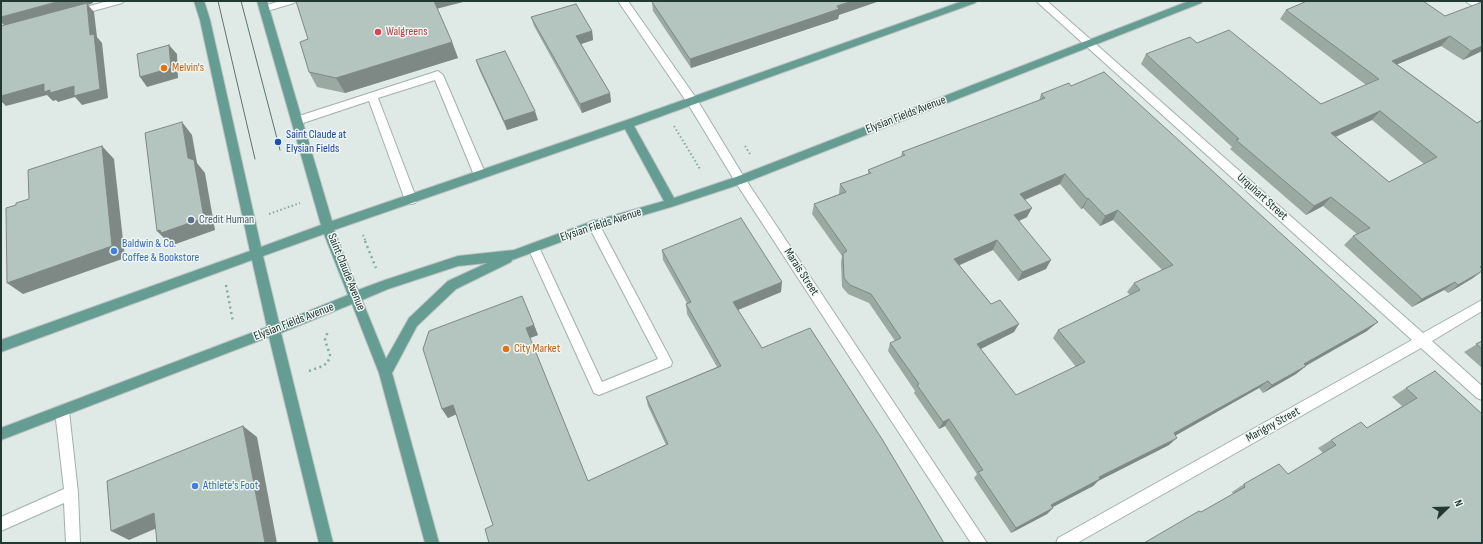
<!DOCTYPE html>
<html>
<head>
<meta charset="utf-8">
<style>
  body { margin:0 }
  #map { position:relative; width:1483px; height:544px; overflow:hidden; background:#dfe9e5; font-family:"Sofia Sans Condensed",sans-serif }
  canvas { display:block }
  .frame { position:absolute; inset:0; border:2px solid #213833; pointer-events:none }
  .north { position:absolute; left:1427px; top:488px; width:40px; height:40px; -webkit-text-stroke:3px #eff6f3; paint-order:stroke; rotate:67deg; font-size:11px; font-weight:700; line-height:16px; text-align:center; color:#213833 }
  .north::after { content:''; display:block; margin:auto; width:14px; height:18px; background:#213833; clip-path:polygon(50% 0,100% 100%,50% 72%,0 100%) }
</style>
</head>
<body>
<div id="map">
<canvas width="1483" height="544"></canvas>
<div class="frame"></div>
<div class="north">N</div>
</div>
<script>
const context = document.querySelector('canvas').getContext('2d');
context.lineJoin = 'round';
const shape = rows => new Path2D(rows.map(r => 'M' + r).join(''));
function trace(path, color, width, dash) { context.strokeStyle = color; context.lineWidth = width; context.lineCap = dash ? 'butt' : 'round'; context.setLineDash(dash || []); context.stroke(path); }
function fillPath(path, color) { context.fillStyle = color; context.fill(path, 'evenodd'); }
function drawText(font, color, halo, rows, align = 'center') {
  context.font = font + ' "Sofia Sans Condensed",sans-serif'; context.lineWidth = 3; context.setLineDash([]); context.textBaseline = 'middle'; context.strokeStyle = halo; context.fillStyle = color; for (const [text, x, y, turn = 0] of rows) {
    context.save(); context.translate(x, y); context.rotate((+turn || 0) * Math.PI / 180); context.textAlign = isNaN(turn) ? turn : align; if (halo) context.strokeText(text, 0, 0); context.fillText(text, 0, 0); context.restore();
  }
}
const minor = shape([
  [108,1,124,1,122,3,75,16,70,13,72,11,108,1],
  [280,1,296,1,294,3,264,12,259,9,261,7,280,1],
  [618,1,628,1,696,98,744,177,987,543,971,543,736,183,688,104,618,1],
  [1036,1,1047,1,1423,333,1482,300,1482,311,1432,341,1482,386,1482,400,1477,398,1421,348,1077,543,1056,543,1058,538,1412,340,1036,1],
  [1465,1,1477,1,1482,5,1482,12,1465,1],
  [438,71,443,75,486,175,484,178,480,179,476,178,474,175,435,80,378,98,417,200,415,203,411,204,407,203,405,200,369,101,297,125,293,124,292,121,293,118,438,71],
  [594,220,598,222,672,362,671,366,599,395,594,393,528,248,530,245,534,243,538,245,602,382,658,359,588,225,590,222,594,220],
  [62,405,67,407,69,411,78,493,80,543,66,543,64,503,1,531,1,517,64,489,55,411,57,407,62,405]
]);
const major = shape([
  [194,1,204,1,210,20,261,247,321,225,257,1,267,1,332,221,624,121,963,1,977,1,975,3,634,126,674,198,736,177,1189,1,1203,1,1201,3,744,183,671,207,596,229,512,260,511,262,456,289,417,326,392,373,439,543,425,543,379,373,352,304,281,333,333,543,319,543,269,337,1,440,1,428,267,327,252,260,1,352,1,340,250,251,200,20,194,1],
  [625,129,664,201,590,222,514,250,458,256,385,280,358,290,334,230,625,129],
  [324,234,348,295,279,323,263,256,324,234],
  [487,263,448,281,409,318,386,359,362,300,388,289,458,266,487,263]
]);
trace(minor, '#a2b0ac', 2);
trace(major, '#bcc3c2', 2);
trace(shape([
  [674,126,700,169],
  [745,146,750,154],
  [269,214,300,203],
  [363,235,366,242]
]), '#80aca1', 2, [1.5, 2.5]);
trace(shape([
  [365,241,376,268],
  [226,285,233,322],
  [309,371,323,366,328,362,330,355,325,340,328,331]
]), '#80aca1', 2.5, [2, 3.5]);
fillPath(minor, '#fff');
fillPath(major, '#659d92');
trace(shape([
  [218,1,255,159],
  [241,1,280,150]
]), '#5b746f', 1);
fillPath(shape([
  [1423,1,1482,51,1463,60,1441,46,1397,64,1477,123,1482,120,1482,268,1473,278,1448,293,1444,290,1412,307,1344,245,1353,236,1357,234,1323,206,1306,215,1230,149,1232,147,1141,64,1146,54,1197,43,1321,104,1366,85,1280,19,1286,10],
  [1372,120,1424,164,1389,182,1336,137],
  [652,2,839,15,838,19,691,68,653,11],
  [437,9,452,42,458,58,345,93,317,87,309,72,308,39],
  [531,17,592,31,593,40,581,44,610,93,611,102,582,113,534,26],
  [476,60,538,120,507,130,479,69],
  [1041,94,1367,331,1306,366,1296,374,1263,393,1259,388,1175,435,1169,445,1098,481,1093,486,1053,507,1053,508,1047,514,1011,533,974,478,977,474,945,426,939,429,914,393,915,391,888,351,890,343,895,341,869,303,848,294,842,287,841,262,842,256,812,214,814,204,839,194,840,184,868,174,868,170,901,157,902,152,1039,101],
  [1060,184,1081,209,1083,208,1100,226,1113,220,1162,270,1134,283,1127,292,1130,295,1058,330,1053,338,1076,367,1016,395,980,349,1014,332,959,265,993,250,1018,281,1046,269,1019,221,1027,217,1025,200],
  [662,250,781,292,738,310,762,348,944,543,489,543,493,525,457,414,448,418,442,409,522,296,538,335,530,338,588,481,666,445,648,406,646,397,717,367,687,314,686,304,687,303,663,260],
  [1482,341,1482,368,1464,352],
  [1406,388,1482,414,1201,512,1233,494,1232,492,1244,484,1288,474,1323,453,1318,448,1331,440,1367,428,1402,406,1392,397]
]), '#9ba9a3');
fillPath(shape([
  [60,1,93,1,93,3,88,5,94,12,97,37,102,43,108,98,82,105,75,97,58,102,56,100,53,101,47,95,6,106,1,101,1,96,6,27,1,22,1,17],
  [433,1,467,1,436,9],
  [852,1,880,1,839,15,838,19,691,68,690,59],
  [592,31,593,40,578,45,576,36],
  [1450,36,1441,46,1384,70,1392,61],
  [452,42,458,58,345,93,336,78],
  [169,45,177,54,178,78,147,87,140,77],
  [1482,46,1482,51,1463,60,1471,51],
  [610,93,611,102,582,113,580,104],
  [535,111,538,120,507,130,504,121],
  [1380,111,1372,120,1323,142,1331,133],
  [182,122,192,135,197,163,205,173,215,230,173,245,170,243,169,243,157,231,188,158],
  [102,146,114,159,125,258,23,294,7,283],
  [1065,174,1060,184,1015,204,1020,194],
  [1331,197,1323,206,1306,215,1314,206],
  [1088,198,1083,208,1081,209,1087,199],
  [1032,208,1027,217,1010,225,1014,215],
  [1118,210,1113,220,1100,226,1105,216],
  [997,240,993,250,951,269,954,259],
  [1051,260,1046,269,1018,281,1022,272],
  [1482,272,1473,278,1448,293,1458,285],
  [782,282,781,292,733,312,733,302],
  [1455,282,1444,290,1412,307,1422,299],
  [1378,322,1367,331,1294,372,1304,364],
  [1019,324,1014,332,973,353,977,344],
  [534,325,538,335,530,338,526,328],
  [1306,366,1296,374,1263,393,1272,385],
  [1268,381,1259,388,1166,441,1174,433],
  [453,405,459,413,448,418,442,409],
  [949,419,945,426,939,429,943,422],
  [243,426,257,437,277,543,265,543],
  [1177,438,1169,445,1098,481,1093,486,1045,511,1051,505,1099,477],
  [1053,508,1047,514,1011,533,1016,528],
  [154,513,171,522,129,540,111,531]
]), '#7e8985');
const building = shape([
  [1,1,60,1,1,17,1,1],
  [296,1,434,1,452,42,336,78,309,72,300,42,308,39,296,1],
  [653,1,852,1,837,6,839,9,690,59,652,2,653,1],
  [1307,1,1423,1,1445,16,1482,2,1482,46,1471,51,1450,36,1392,61,1477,123,1482,120,1482,265,1480,267,1482,268,1482,271,1458,285,1455,282,1422,299,1353,236,1370,228,1331,197,1314,206,1236,140,1239,139,1146,54,1190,37,1197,43,1229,30,1321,104,1379,79,1286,10,1307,1],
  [1380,111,1437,157,1389,182,1331,133,1380,111],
  [87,3,90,35,94,34,100,89,74,96,74,86,50,93,50,90,44,92,44,84,1,96,1,26,87,3],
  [576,4,592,31,576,36,610,93,580,104,531,17,576,4],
  [169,45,171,68,140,77,137,54,169,45],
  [505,51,535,111,504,121,476,60,505,51],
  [1104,72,1378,322,1304,364,1306,366,1272,385,1268,381,1174,433,1177,438,1099,477,1100,479,1051,505,1053,508,1016,528,978,472,983,470,949,419,943,422,917,385,919,384,890,343,901,338,871,294,850,285,844,278,843,253,847,251,814,204,846,192,840,184,871,173,868,170,905,155,902,152,1045,98,1041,94,1069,83,1071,86,1104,72],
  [1065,174,1087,199,1088,198,1105,216,1118,210,1173,265,1134,283,1140,290,1058,330,1085,362,1016,395,977,344,1019,324,1000,300,991,304,954,259,997,240,1022,272,1051,260,1014,215,1032,208,1020,194,1065,174],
  [182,122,188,158,194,160,204,218,161,233,160,230,157,231,145,133,182,122],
  [102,146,112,246,7,283,6,208,16,205,16,203,29,199,28,170,102,146],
  [741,218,782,282,733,302,762,348,810,328,882,439,944,543,879,543,878,542,877,543,489,543,485,529,493,525,453,405,442,409,423,349,429,331,522,296,534,325,526,328,588,481,668,444,646,397,721,366,686,304,691,302,662,250,741,218],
  [1482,341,1482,349,1476,344,1482,341],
  [1435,371,1482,414,1482,543,1144,543,1199,511,1201,512,1245,487,1244,484,1279,464,1288,474,1336,445,1331,440,1361,422,1367,428,1417,398,1406,388,1435,371],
  [243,426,265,543,157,543,154,513,111,531,107,481,243,426]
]);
fillPath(building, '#b4c4be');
trace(building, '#7e8985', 1);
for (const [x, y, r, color] of [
  [378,32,4,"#e0444e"],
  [164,68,4,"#e8710a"],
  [278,142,4,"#1a4fb4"],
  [191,220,4,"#5c6f8a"],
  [114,251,4,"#3f7fe0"],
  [506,349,4,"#e8710a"],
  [195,486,4,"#3f7fe0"]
]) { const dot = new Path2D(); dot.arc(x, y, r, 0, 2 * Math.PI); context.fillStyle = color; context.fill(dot); trace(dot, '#eff6f3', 1.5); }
drawText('12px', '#be3a42', '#eff6f3', [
  ["Walgreens",386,32]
], 'left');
drawText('12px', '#c56008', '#eff6f3', [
  ["Melvin's",172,68],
  ["City Market",514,349]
], 'left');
drawText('12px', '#213833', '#eff6f3', [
  ["Elysian Fields Avenue",906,115,-21],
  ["Urquhart Street",1262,197,42],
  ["Elysian Fields Avenue",601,225,-18],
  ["Saint Claude Avenue",346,272,68],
  ["Marais Street",801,272,57],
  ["Elysian Fields Avenue",294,322,-21],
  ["Marigny Street",1273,425,-29]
]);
drawText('12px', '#164399', '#eff6f3', [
  ["Saint Claude at",286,135],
  ["Elysian Fields",286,149]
], 'left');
drawText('12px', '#4e5e75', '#eff6f3', [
  ["Credit Human",199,220]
], 'left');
drawText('12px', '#366cbe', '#eff6f3', [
  ["Baldwin & Co.",122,244],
  ["Coffee & Bookstore",122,258],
  ["Athlete's Foot",203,486]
], 'left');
</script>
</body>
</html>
